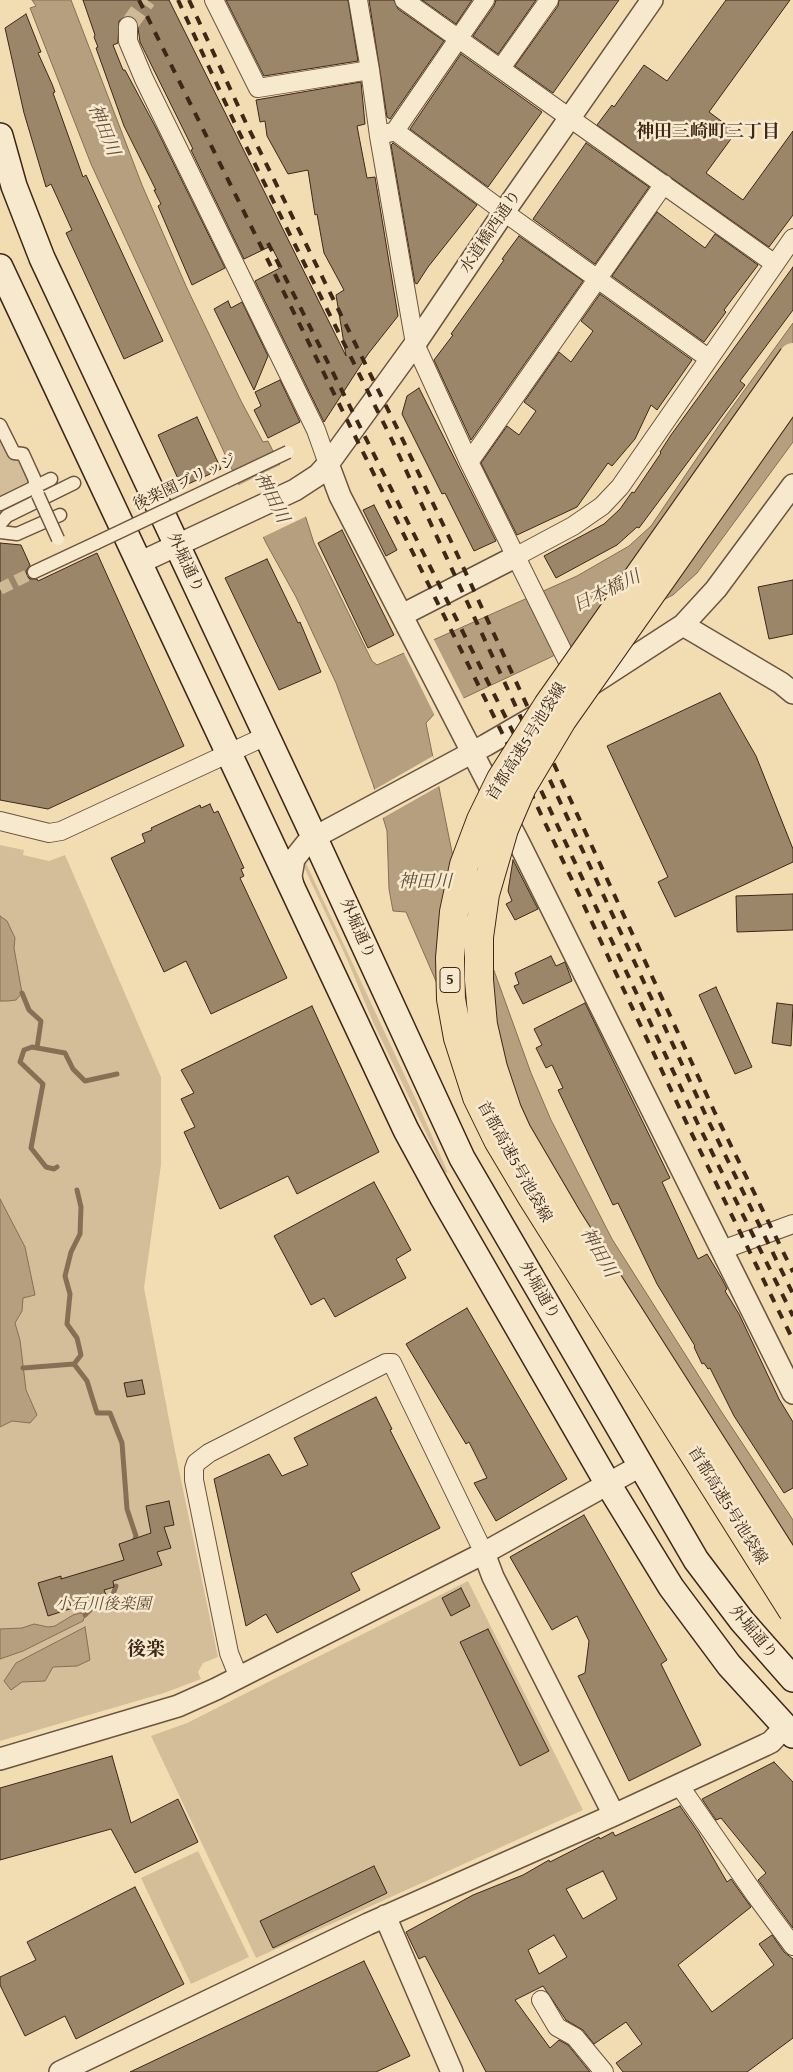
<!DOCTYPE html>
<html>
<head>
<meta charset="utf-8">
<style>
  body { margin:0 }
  canvas { display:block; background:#f2ddb3 }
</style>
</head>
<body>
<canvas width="793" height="2072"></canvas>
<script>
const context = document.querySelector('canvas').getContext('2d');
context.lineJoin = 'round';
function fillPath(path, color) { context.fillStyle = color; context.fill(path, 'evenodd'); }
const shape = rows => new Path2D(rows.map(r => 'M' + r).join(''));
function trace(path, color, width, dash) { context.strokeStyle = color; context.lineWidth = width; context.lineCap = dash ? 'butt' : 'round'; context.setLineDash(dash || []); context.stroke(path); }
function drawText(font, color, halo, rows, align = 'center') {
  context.font = font + ' "Gentium Book Plus","Noto Serif JP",serif'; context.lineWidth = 5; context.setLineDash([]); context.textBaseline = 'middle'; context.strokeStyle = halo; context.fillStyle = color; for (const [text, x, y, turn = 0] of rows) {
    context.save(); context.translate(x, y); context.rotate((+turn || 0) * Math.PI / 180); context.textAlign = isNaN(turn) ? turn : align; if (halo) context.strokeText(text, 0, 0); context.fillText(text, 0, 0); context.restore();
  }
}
fillPath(shape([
  [0,433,21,457,31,480,4,494,12,509,0,515,0,508,5,506,0,495],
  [0,845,24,850,23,855,49,861,65,855,161,1077,161,1165,144,1288,175,1451,218,1657,203,1663,198,1672,201,1679,164,1693,0,1741],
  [305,861,418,1104,448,1173,445,1172,438,1158,373,1022,347,959,303,865],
  [468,1581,583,1810,256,1958,151,1736,187,1723],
  [198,1851,249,1957,191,1984,141,1878]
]), '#d4be99');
const water = shape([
  [32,0,71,0,142,185,186,286,241,401,263,442,268,441,306,518,314,543,372,661,377,665,577,576,629,546,651,526,720,424,793,323,793,442,697,573,673,595,549,658,438,710,426,723,453,857,531,1073,551,1120,612,1239,721,1411,793,1520,793,1613,468,1055,406,912,393,911,389,889,387,831,373,784,336,683,296,597,266,543,91,164,30,8,36,6,32,0],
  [0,916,7,921,15,938,14,948,22,993,16,1000,8,1001,0,1001,0,916],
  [0,1199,25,1247,35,1295,23,1298,22,1311,15,1323,20,1340,26,1390,37,1415,30,1423,12,1421,0,1427,0,1199],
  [81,1613,85,1615,83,1621,23,1651,0,1659,0,1629,22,1628,34,1624,48,1627,55,1626,73,1615,81,1613],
  [85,1627,90,1660,77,1666,53,1667,45,1681,22,1682,11,1690,4,1681,16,1663,85,1627]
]);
fillPath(water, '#b59f7e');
trace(water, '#866f55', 1);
fillPath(shape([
  [282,464,307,516,261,538,237,486],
  [433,638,464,699,439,712,435,716,403,651],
  [433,756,441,785,381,819,372,791]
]), '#f2ddb3');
trace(shape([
  [22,993,29,1010,41,1021,37,1048],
  [57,1167,54,1169,46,1167,31,1148,43,1084,20,1062,24,1050,32,1047,65,1053,73,1069,85,1081,117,1074],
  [74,1364,87,1381,97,1413,110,1413,122,1443,127,1509,136,1536,133,1545],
  [23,1368,74,1364,81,1355,77,1338,67,1324,70,1294,65,1276,71,1252,80,1234,81,1207,77,1190],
  [85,1615,95,1605,112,1597,116,1586]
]), '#866f55', 5);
const building = shape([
  [83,0,169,0,346,356,336,295,344,290,324,253,317,214,315,215,308,170,288,174,267,136,265,121,260,122,256,100,361,82,365,124,357,126,367,178,375,177,398,316,368,354,324,422,255,281,282,267,271,246,244,259,191,150,193,149,140,42,137,21,133,17,128,15,119,21,118,43,113,45,123,70,125,70,156,128,225,268,192,285,158,206,161,204,154,190,156,190,124,126,96,48,98,47,94,37,95,35,83,0],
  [226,0,348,0,358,61,264,76,226,0],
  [369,0,394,0,398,9,444,41,390,119,387,117,369,0],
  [422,0,472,0,456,24,422,0],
  [496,0,536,0,498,54,473,36,494,6,496,0],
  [559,0,619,0,553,93,515,66,558,6,559,0],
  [726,0,790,0,709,112,736,132,706,173,743,200,793,131,793,215,769,247,597,125,612,105,614,107,644,65,667,81,726,0],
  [26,14,41,52,38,53,52,84,55,92,53,93,83,177,86,175,163,341,124,359,66,233,72,230,51,184,46,187,24,113,5,28,26,14],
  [461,54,542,112,488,187,410,129,461,54],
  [393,143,477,205,428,267,417,284,415,283,391,145,393,143],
  [586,143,649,187,595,264,533,219,586,143],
  [657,212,705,248,715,234,758,265,724,310,726,312,704,342,612,276,657,212],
  [519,236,583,281,471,440,434,360,453,335,451,334,504,260,502,259,519,236],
  [793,267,793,310,740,381,745,385,639,528,637,527,617,545,556,578,544,556,604,524,620,509,632,492,634,493,661,453,660,452,671,435,793,267],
  [600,294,692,360,657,410,651,405,635,439,612,466,608,463,577,507,517,535,481,463,507,426,519,435,536,411,524,402,559,352,571,362,593,331,581,321,600,294],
  [228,301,231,308,242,302,268,356,254,390,214,309,228,301],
  [280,380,300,422,268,438,254,410,261,406,255,392,280,380],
  [419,388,496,541,474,551,445,493,442,494,402,414,407,396,419,388],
  [197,417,221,469,186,485,180,483,158,435,197,417],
  [374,505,397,550,386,556,363,510,374,505],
  [342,530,394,635,368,648,318,543,342,530],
  [0,543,21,545,30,565,26,571,27,576,30,579,37,579,38,581,97,553,184,746,48,809,0,800,0,543],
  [267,559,298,623,300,622,321,672,279,690,225,578,267,559],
  [793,580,793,634,769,639,758,587,793,580],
  [720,693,756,756,793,849,793,862,675,917,658,882,668,877,607,746,720,693],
  [210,804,214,813,218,811,244,868,241,869,244,876,240,878,287,978,211,1014,186,961,164,972,111,858,145,842,142,834,152,830,151,828,200,805,201,808,210,804],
  [513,860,538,909,515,920,506,904,512,901,508,891,513,860],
  [793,894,793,930,737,932,736,896,793,894],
  [551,956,556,966,565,962,572,981,523,1004,514,986,519,984,515,973,551,956],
  [716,987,752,1067,735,1074,699,995,716,987],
  [585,1003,670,1178,662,1182,698,1259,707,1254,722,1279,727,1289,725,1291,739,1314,779,1399,793,1422,793,1488,784,1493,734,1416,710,1368,708,1369,704,1363,702,1364,694,1347,695,1346,657,1284,618,1203,613,1205,558,1090,563,1088,552,1065,546,1068,536,1048,542,1045,534,1029,585,1003],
  [777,1003,793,1005,791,1046,772,1043,777,1003],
  [312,1006,379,1152,297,1194,288,1176,220,1209,184,1132,195,1127,181,1099,194,1093,181,1070,312,1006],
  [374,1182,411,1250,396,1259,406,1278,335,1317,324,1298,311,1305,274,1236,374,1182],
  [467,1308,567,1479,496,1521,474,1483,487,1478,469,1442,466,1444,406,1344,467,1308],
  [142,1380,145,1394,127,1397,124,1383,142,1380],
  [376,1397,392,1429,390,1430,440,1528,351,1573,360,1590,277,1633,266,1614,246,1626,214,1479,269,1454,282,1476,308,1465,294,1438,376,1397],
  [169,1501,174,1525,164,1527,171,1548,157,1552,162,1565,113,1581,114,1587,104,1590,107,1597,48,1616,38,1583,61,1576,61,1579,124,1560,119,1544,151,1533,146,1506,169,1501],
  [584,1515,667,1660,661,1664,701,1745,629,1781,578,1676,585,1673,589,1641,577,1616,552,1630,510,1557,584,1515],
  [461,1588,470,1606,451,1616,442,1598,461,1588],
  [488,1629,549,1751,520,1766,460,1642,488,1629],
  [112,1756,131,1823,178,1799,198,1842,135,1873,111,1829,0,1860,0,1788,112,1756],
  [774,1762,793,1782,793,1928,758,1880,766,1873,721,1818,716,1820,702,1799,774,1762],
  [680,1806,698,1832,727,1882,731,1879,751,1907,678,1965,712,2012,774,1965,759,1944,772,1935,784,1952,793,1959,793,2038,747,2072,623,2072,616,2063,642,2044,626,2022,594,2044,583,2030,566,2020,543,1986,515,2000,550,2048,559,2040,568,2045,590,2072,486,2072,425,1956,419,1959,406,1932,473,1895,523,1875,549,1860,550,1862,599,1837,600,1839,613,1832,615,1836,680,1806],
  [603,1871,617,1899,583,1919,566,1889,603,1871],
  [554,1935,567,1957,539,1974,528,1950,554,1935],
  [374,1866,387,1893,273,1948,260,1921,374,1866],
  [135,1887,184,1984,76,2039,65,2016,25,2036,0,1985,0,1977,36,1960,27,1942,135,1887],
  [364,1961,410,2056,376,2072,130,2072,364,1961]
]);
fillPath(building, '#9c8669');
trace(building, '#3f2718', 1);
trace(shape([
  [0,589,34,572]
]), '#ceb994', 12, [12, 6]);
trace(shape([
  [128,26,147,0]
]), '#ceb994', 18, [18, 9]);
const pedestrian = shape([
  [0,425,14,453,23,454,34,478,38,495],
  [0,504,51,479],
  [0,524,7,516,74,483],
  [0,532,17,534,60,515],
  [34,572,96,543]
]);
const minor = shape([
  [214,0,258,88,370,70],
  [358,0,370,70,379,136,415,344,469,462,576,678],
  [404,0,775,264],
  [128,26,128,41,144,79,316,430,328,464],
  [501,68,549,0],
  [395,131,504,212,708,358],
  [385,134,395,131,485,0],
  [469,462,664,184],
  [515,557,573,526,602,506,620,487,793,238],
  [0,821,49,833,61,831,266,736],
  [722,1250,793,1224],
  [239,1678,229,1653,194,1480,194,1469,196,1463,209,1453,386,1363,392,1363,484,1553],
  [679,1785,756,1896,793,1946],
  [541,2000,557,2027,575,2037,604,2072]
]);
const tertiary = shape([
  [328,464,340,496,520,845,793,1393],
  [139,563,295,490,318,475,328,464,415,344,504,212,652,0],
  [402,615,515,557],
  [683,625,781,683,793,693],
  [589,686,683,625,716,589,793,485],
  [294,890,291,876,294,859,306,844,315,837,486,745,543,712],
  [484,1553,493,1577,614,1815],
  [0,1759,178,1706,216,1689,484,1553,640,1466],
  [385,1916,452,2072],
  [60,2072,368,1924,614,1815,765,1745,771,1742,785,1727]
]);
const secondary = shape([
  [0,136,14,186,42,258,316,841,462,1158,696,1560,742,1621,793,1679],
  [0,267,406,1130,443,1198,608,1484,671,1587,729,1665,793,1735]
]);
trace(pedestrian, '#6c543f', 15);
trace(minor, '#6c543f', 20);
trace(tertiary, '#6c543f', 24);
trace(secondary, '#3f2718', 28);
trace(pedestrian, '#f7e9ce', 12);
trace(minor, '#f7e9ce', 18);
trace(tertiary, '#f7e9ce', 21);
trace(secondary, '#f7e9ce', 25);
trace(shape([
  [139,0,513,755,688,1126,793,1340],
  [178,0,237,128,391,438,707,1118,793,1294],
  [189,0,246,123,399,432,458,556,715,1113,793,1272],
  [268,243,522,750,697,1122,793,1316]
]), '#3f2718', 4, [9, 9]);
const pedestrianBridge = shape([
  [38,495,58,539],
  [96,543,288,452]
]);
const motorwayBridge = shape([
  [793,357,548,705,501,779,481,820,464,865,454,912,450,958,451,999,458,1038,477,1097,498,1140,532,1197,793,1611],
  [793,392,562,720,522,787,504,829,485,894,479,937,479,980,483,1025,493,1068,507,1110,517,1132,568,1219,793,1572]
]);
trace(pedestrianBridge, '#6c543f', 15, []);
trace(motorwayBridge, '#3f2718', 30, []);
trace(pedestrianBridge, '#f7e9ce', 12);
trace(motorwayBridge, '#f2ddb3', 28);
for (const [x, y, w] of [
  [450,980,20]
]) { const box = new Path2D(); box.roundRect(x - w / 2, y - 12.5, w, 25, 4); context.fillStyle = '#f7e9ce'; context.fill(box); trace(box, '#3f2718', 1); }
drawText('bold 15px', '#3f2718', null, [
  ["5",450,980]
]);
drawText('16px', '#3f2718', '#f7e9ce', [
  ["水道橋西通り",491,232,-56],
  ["後楽園ブリッジ",185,483,-25],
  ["外堀通り",185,563,65],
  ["首都高速5号池袋線",527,742,-58],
  ["外堀通り",357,929,66],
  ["首都高速5号池袋線",514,1162,61],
  ["外堀通り",539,1291,60],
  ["首都高速5号池袋線",727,1506,58],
  ["外堀通り",753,1633,50]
]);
drawText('italic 16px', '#644d38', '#f7e9ce', [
  ["小石川後楽園",103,1605]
]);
drawText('italic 18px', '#624b37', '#f7e9ce', [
  ["神田川",103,130,68],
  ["神田川",271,498,63],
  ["日本橋川",607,592,-26],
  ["神田川",425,882],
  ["神田川",598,1253,60]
]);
drawText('bold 18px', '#3f2718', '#f7e9ce', [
  ["神田三崎町三丁目",708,132]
]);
drawText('bold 19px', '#3f2718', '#f7e9ce', [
  ["後楽",146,1650]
]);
</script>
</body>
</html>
